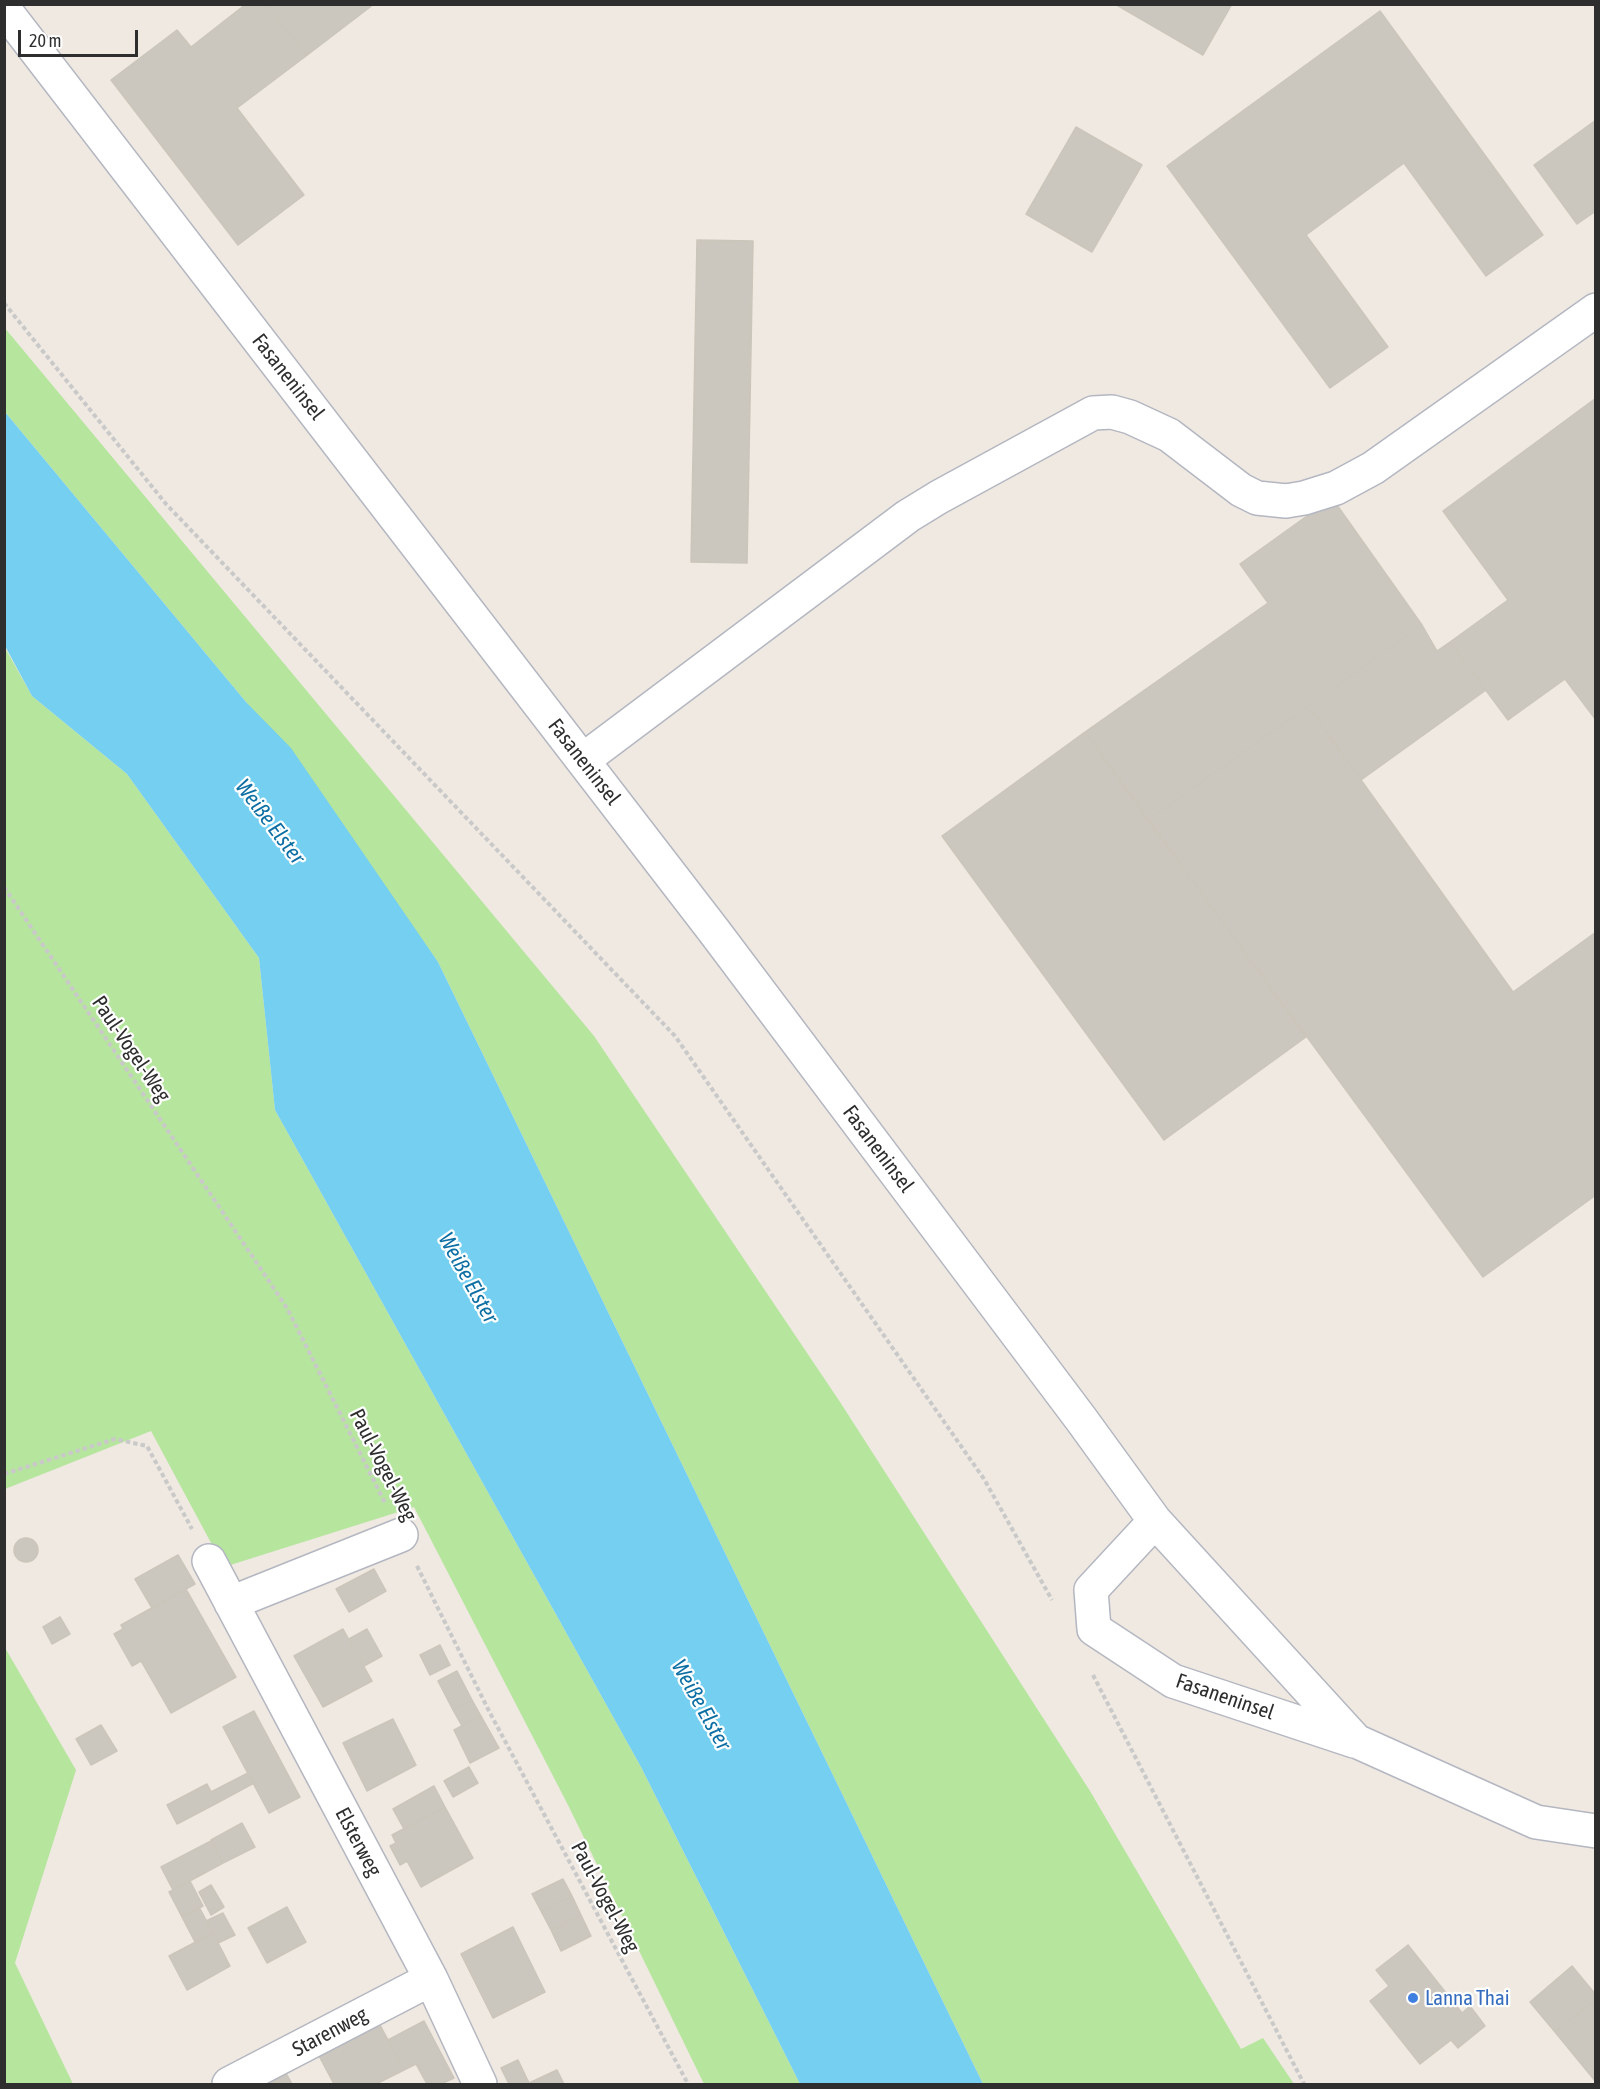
<!DOCTYPE html>
<html>
<head>
<meta charset="utf-8">
<style>
  body { margin:0 }
  #map { position:relative; width:1600px; height:2089px; overflow:hidden; background:#efe9e1; font-family:"Asap Condensed",sans-serif }
  canvas { display:block }
  .frame { position:absolute; inset:0; border:6px solid #2e2e2e; pointer-events:none }
  .scale { position:absolute; left:18px; top:30px; width:120px; height:27px; box-sizing:border-box; border:3px solid #2e2e2e; border-top:0; padding-left:8px; font-size:18px; line-height:21px; white-space:nowrap; color:#2e2e2e; -webkit-text-stroke:4px #fff; paint-order:stroke }
</style>
</head>
<body>
<div id="map">
<canvas width="1600" height="2089"></canvas>
<div class="frame"></div>
<div class="scale">20 m</div>
</div>
<script>
const context = document.querySelector('canvas').getContext('2d');
context.lineJoin = 'round';
function fillPath(path, color) { context.fillStyle = color; context.fill(path, 'evenodd'); }
const shape = rows => new Path2D(rows.map(r => 'M' + r).join(''));
function trace(path, color, width, dash) { context.strokeStyle = color; context.lineWidth = width; context.lineCap = dash ? 'butt' : 'round'; context.setLineDash(dash || []); context.stroke(path); }
function drawText(font, color, halo, rows, align = 'center') {
  context.font = font + ' "Asap Condensed",sans-serif'; context.lineWidth = 4.5; context.setLineDash([]); context.textBaseline = 'middle'; context.strokeStyle = halo; context.fillStyle = color; for (const [text, x, y, turn = 0] of rows) {
    context.save(); context.translate(x, y); context.rotate((+turn || 0) * Math.PI / 180); context.textAlign = isNaN(turn) ? turn : align; if (halo) context.strokeText(text, 0, 0); context.fillText(text, 0, 0); context.restore();
  }
}
fillPath(shape([
  [4,327,594,1036,840,1402,1090,1791,1241,2049,1263,2038,1294,2084,983,2084,438,962,246,702,5,412],
  [4,646,32,696,127,774,259,958,275,1110,641,1767,800,2084,704,2084,568,1805,414,1507,224,1567,151,1431,5,1489],
  [4,1646,76,1770,15,1963,73,2084,5,2084]
]), '#b6e59e');
fillPath(shape([
  [5,412,246,702,291,748,438,962,983,2084,800,2084,641,1767,275,1110,259,958,127,774,32,696,5,646]
]), '#75cff0');
const building = shape([
  [246,4,267,4,306,56,237,108,304,195,238,245,111,80,177,30,191,47,246,4],
  [267,4,374,4,306,56,267,4],
  [1115,4,1232,4,1203,55,1115,4],
  [1380,11,1543,235,1486,276,1404,163,1306,235,1388,347,1330,388,1167,166,1380,11],
  [1596,120,1596,211,1577,224,1534,165,1596,120],
  [1076,127,1142,165,1092,252,1026,214,1076,127],
  [697,240,753,241,747,563,691,562,697,240],
  [1596,398,1596,720,1565,679,1508,720,1450,642,1508,600,1443,511,1596,398],
  [1332,498,1422,625,1148,820,1085,732,1268,603,1240,564,1332,498],
  [1422,625,1437,651,1450,642,1486,690,1361,780,1308,706,1422,625],
  [1308,706,1513,992,1596,932,1596,1195,1483,1277,1148,820,1308,706],
  [1085,732,1306,1037,1164,1140,942,836,1085,732],
  '14 1550a12 12 0 1 1 24 0a12 12 0 1 1-24 0Z',
  [178,1555,195,1584,152,1608,135,1579,178,1555],
  [374,1569,386,1591,349,1612,336,1589,374,1569],
  [186,1589,236,1677,171,1713,141,1661,132,1666,114,1634,123,1629,121,1625,186,1589],
  [60,1617,70,1634,52,1644,43,1627,60,1617],
  [343,1629,372,1681,323,1707,294,1656,343,1629],
  [367,1629,382,1656,364,1666,349,1639,367,1629],
  [440,1645,450,1665,430,1675,420,1655,440,1645],
  [457,1671,472,1700,453,1710,438,1681,457,1671],
  [472,1700,481,1716,462,1726,453,1710,472,1700],
  [254,1711,300,1797,269,1813,223,1727,254,1711],
  [481,1716,499,1748,470,1763,454,1730,481,1716],
  [393,1719,416,1765,367,1791,343,1743,393,1719],
  [101,1725,117,1751,91,1765,76,1739,101,1725],
  [469,1767,478,1783,453,1797,444,1781,469,1767],
  [248,1773,254,1783,217,1803,211,1792,248,1773],
  [207,1784,217,1803,177,1824,167,1805,207,1784],
  [434,1786,445,1807,404,1829,393,1809,434,1786],
  [445,1807,473,1858,421,1887,407,1861,400,1865,390,1846,396,1843,392,1835,445,1807],
  [242,1823,255,1847,223,1863,211,1840,242,1823],
  [211,1841,223,1863,173,1890,161,1867,211,1841],
  [563,1879,572,1896,541,1911,532,1894,563,1879],
  [190,1881,203,1906,182,1917,169,1892,190,1881],
  [211,1885,224,1907,211,1915,199,1892,211,1885],
  [572,1896,581,1915,551,1930,541,1911,572,1896],
  [199,1907,213,1933,195,1942,182,1917,199,1907],
  [287,1907,306,1942,267,1963,248,1928,287,1907],
  [223,1913,235,1935,218,1943,206,1921,223,1913],
  [581,1915,591,1936,561,1951,551,1930,581,1915],
  [513,1927,545,1992,493,2018,461,1954,513,1927],
  [213,1933,230,1966,187,1990,169,1956,213,1933],
  [1408,1945,1462,2013,1470,2006,1485,2026,1458,2048,1451,2040,1420,2064,1370,2001,1389,1986,1376,1970,1408,1945],
  [1572,1966,1596,1995,1596,1999,1555,2032,1530,2002,1572,1966],
  [1596,1999,1596,2082,1555,2032,1596,1999],
  [424,2021,454,2078,441,2084,427,2084,416,2064,404,2070,388,2040,424,2021],
  [380,2025,404,2070,376,2084,334,2084,319,2056,380,2025],
  [518,2060,529,2083,557,2070,564,2084,509,2084,501,2068,518,2060],
  [286,2073,292,2084,263,2084,286,2073]
]);
fillPath(building, '#cbc7bf');
trace(building, '#cbc5ba', 1.5);
const minor = shape([
  [4,9,714,931,1081,1419,1155,1521,1356,1741,1536,1822,1596,1831],
  [583,760,908,516,939,497,1093,413,1112,412,1130,417,1169,435,1241,490,1257,498,1286,501,1304,498,1336,488,1373,468,1596,310],
  [1155,1521,1091,1590,1094,1629,1173,1681,1354,1741],
  [209,1561,431,1979,480,2084],
  [231,1603,401,1535],
  [229,2084,431,1979]
]);
trace(minor, '#b4b7c1', 36);
trace(shape([
  [4,303,166,504,675,1036,984,1479,1052,1600],
  [4,887,287,1308,385,1503],
  [4,1474,115,1439,147,1446,192,1529],
  [417,1566,489,1711,688,2084],
  [1093,1675,1304,2084]
]), '#c9c9c9', 4, [4.5, 3]);
trace(minor, '#fff', 33);
for (const [x, y, r, color] of [
  [1413,1998,6,"#3f7fe0"]
]) { const dot = new Path2D(); dot.arc(x, y, r, 0, 2 * Math.PI); context.fillStyle = color; context.fill(dot); trace(dot, '#fff', 2); }
drawText('21px', '#2e2e2e', '#fff', [
  ["Fasaneninsel",288,377,52],
  ["Fasaneninsel",584,762,52],
  ["Paul-Vogel-Weg",131,1049,56],
  ["Fasaneninsel",878,1149,53],
  ["Paul-Vogel-Weg",383,1465,63],
  ["Fasaneninsel",1225,1697,19],
  ["Elsterweg",358,1842,62],
  ["Paul-Vogel-Weg",605,1897,62],
  ["Starenweg",330,2032,-28]
]);
drawText('21px', '#366cbe', '#fff', [
  ["Lanna Thai",1425,1998]
], 'left');
drawText('italic 22px', '#0d6fa3', '#fff', [
  ["Weiße Elster",270,822,53],
  ["Weiße Elster",468,1278,61],
  ["Weiße Elster",701,1705,61]
]);
</script>
</body>
</html>
